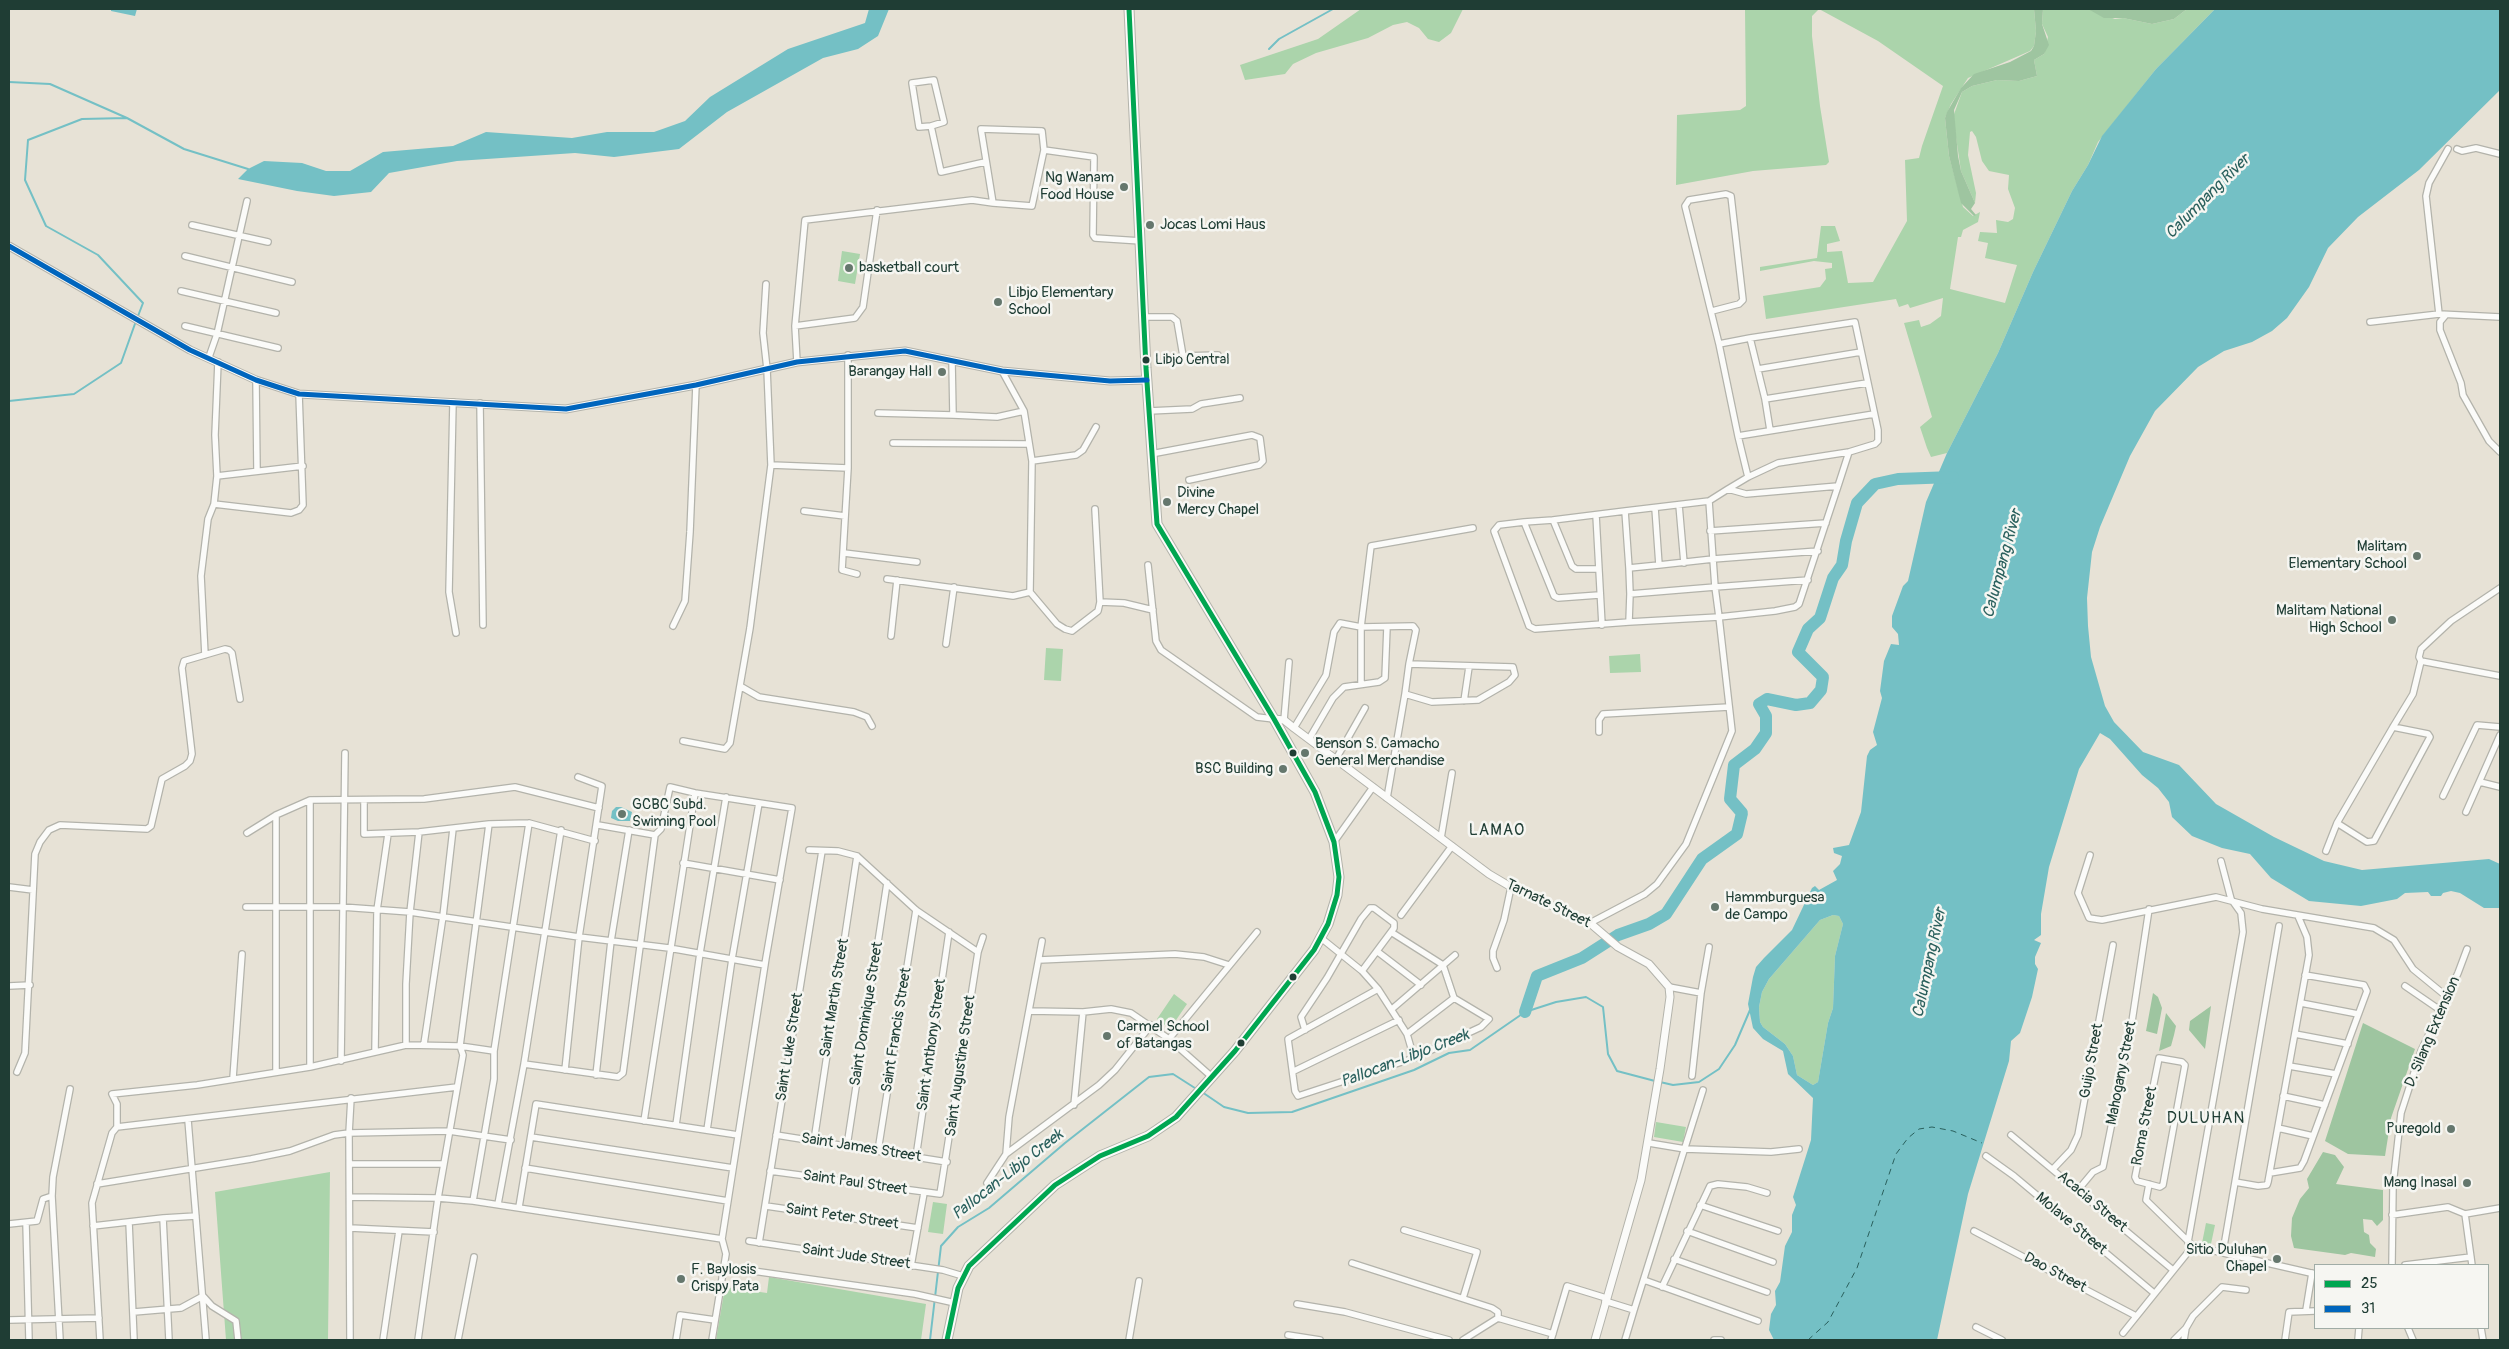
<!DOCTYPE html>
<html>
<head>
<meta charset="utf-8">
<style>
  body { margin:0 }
  #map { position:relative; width:2509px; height:1349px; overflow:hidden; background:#e7e2d6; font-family:Pangolin,sans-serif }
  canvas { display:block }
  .frame { position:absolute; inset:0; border:10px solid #1f3d34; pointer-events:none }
  .legend { position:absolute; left:2314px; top:1264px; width:175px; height:65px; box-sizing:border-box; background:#f6f6f2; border:1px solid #a0aca6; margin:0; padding:6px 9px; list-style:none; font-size:15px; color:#1f3d34 }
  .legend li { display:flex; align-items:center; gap:10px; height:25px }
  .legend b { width:25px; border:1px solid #a0aca6 }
</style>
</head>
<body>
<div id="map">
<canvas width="2509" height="1349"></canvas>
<div class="frame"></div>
<ul class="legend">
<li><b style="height:6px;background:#00a651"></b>25</li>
<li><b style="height:6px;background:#0065bd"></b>31</li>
</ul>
</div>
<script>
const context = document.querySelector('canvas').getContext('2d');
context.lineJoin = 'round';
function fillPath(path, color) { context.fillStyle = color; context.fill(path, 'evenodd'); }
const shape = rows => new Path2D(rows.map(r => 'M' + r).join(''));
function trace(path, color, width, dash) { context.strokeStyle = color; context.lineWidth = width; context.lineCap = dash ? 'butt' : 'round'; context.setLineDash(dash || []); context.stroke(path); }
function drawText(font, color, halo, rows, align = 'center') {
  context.font = font + ' Pangolin,sans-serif'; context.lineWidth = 5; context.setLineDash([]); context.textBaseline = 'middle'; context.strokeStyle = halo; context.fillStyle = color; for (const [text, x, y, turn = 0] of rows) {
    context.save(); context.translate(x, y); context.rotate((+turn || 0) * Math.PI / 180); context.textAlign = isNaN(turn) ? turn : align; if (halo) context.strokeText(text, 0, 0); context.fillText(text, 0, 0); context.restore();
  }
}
fillPath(shape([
  [1361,9,1463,9,1451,33,1439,42,1428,39,1419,28,1407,22,1393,25,1368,38,1316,53,1293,64,1285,74,1245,80,1240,65,1318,39],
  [1745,9,2034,9,2036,31,2034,46,2030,51,1968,78,1951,104,1945,118,1949,156,1963,207,1973,216,1980,212,1978,222,1963,230,1961,237,1958,237,1950,289,2005,303,2017,265,1985,258,1988,243,1978,241,1980,232,1997,233,1996,220,2008,222,2013,219,2015,208,2008,189,2009,175,1989,171,1982,161,1976,137,1972,131,1970,132,1968,155,1976,193,1975,203,1961,171,1953,117,1962,92,1972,86,1997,80,2019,81,2037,76,2034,60,2044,54,2048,37,2042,24,2043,9,2088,9,2115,19,2123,18,2152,24,2174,19,2187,9,2215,9,2156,69,2098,142,2088,165,2072,191,2033,272,1998,353,1947,453,1931,457,1927,448,1920,427,1932,417,1904,323,1919,320,1921,327,1930,324,1941,316,1943,298,1910,308,1908,304,1899,307,1896,299,1766,319,1763,296,1820,287,1826,279,1825,269,1832,268,1832,263,1814,261,1760,271,1760,267,1817,258,1821,226,1835,226,1840,241,1827,244,1827,252,1842,251,1848,283,1873,282,1907,221,1905,160,1919,158,1922,146,1943,86,1878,41,1819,9,1812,16,1812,36,1820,106,1829,162,1826,165,1753,171,1676,185,1677,115,1740,110,1746,106],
  [842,251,860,254,855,284,838,281],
  [1046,648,1063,649,1061,681,1044,680],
  [1640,654,1641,672,1610,673,1609,656],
  [1833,915,1839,916,1843,924,1835,956,1833,1008,1828,1023,1818,1082,1813,1085,1797,1075,1793,1056,1785,1044,1763,1027,1760,1022,1759,1007,1762,992,1769,979,1820,920],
  [1174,994,1187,1004,1170,1029,1157,1019],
  [1656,1122,1686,1127,1683,1142,1654,1137],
  [330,1172,328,1340,226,1340,215,1192],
  [933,1202,947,1204,943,1234,928,1232],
  [2206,1223,2215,1225,2211,1244,2202,1243],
  [769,1277,926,1304,921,1340,716,1340,725,1287,767,1293]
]), '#abd4ab');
fillPath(shape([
  [2034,9,2043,9,2042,24,2049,45,2044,54,2034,60,2037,76,2019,81,1997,80,1972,86,1962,92,1954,110,1958,156,1961,171,1975,203,1971,209,1976,215,1974,216,1961,203,1949,156,1945,118,1947,112,1961,88,1974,74,2010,62,2031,51,2034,46,2036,31],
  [2088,9,2148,10,2187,9,2174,19,2152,24,2123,18,2104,18],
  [2153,993,2158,997,2162,1008,2157,1034,2146,1031],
  [2211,1006,2205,1049,2189,1030,2190,1021],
  [2166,1013,2176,1026,2174,1035,2171,1046,2159,1051],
  [2363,1023,2415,1049,2391,1118,2385,1156,2348,1154,2325,1141],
  [2323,1152,2335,1155,2344,1167,2336,1184,2383,1190,2383,1220,2377,1226,2372,1220,2363,1219,2364,1232,2369,1235,2370,1243,2376,1249,2375,1257,2351,1253,2345,1255,2294,1248,2291,1236,2292,1218,2300,1199,2309,1188,2307,1179]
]), '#9ec5a0');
fillPath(shape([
  [111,9,137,9,135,16,111,11],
  [869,9,889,9,878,36,858,49,823,58,727,112,679,149,614,157,575,153,457,161,389,173,371,192,334,196,297,191,238,179,248,169,264,161,302,163,326,171,350,171,383,152,453,146,486,132,572,138,607,132,654,132,685,121,710,97,788,49,865,23],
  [2215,9,2500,9,2500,90,2419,170,2358,217,2328,248,2309,287,2287,318,2272,331,2252,342,2224,351,2198,367,2155,411,2130,456,2100,527,2092,552,2087,598,2088,626,2091,657,2105,706,2114,722,2143,752,2179,765,2216,804,2274,837,2324,861,2362,870,2489,859,2500,864,2500,908,2484,908,2460,893,2451,891,2443,893,2441,896,2431,896,2428,892,2405,893,2397,899,2361,906,2309,901,2271,878,2250,854,2222,848,2192,836,2172,817,2169,802,2158,788,2142,775,2110,739,2100,733,2079,769,2049,867,2041,914,2041,935,2034,940,2041,943,2035,957,2035,964,2038,969,2032,997,2020,1033,2011,1041,2009,1061,1968,1194,1937,1340,1774,1340,1769,1330,1771,1314,1776,1305,1775,1291,1780,1282,1785,1246,1792,1232,1792,1215,1796,1205,1793,1197,1811,1140,1813,1098,1788,1074,1783,1051,1763,1039,1753,1028,1748,1004,1753,977,1756,967,1764,958,1792,930,1812,888,1815,886,1819,890,1837,880,1833,871,1840,864,1842,856,1834,853,1833,848,1849,845,1861,812,1867,756,1870,750,1877,745,1873,732,1882,698,1880,691,1884,661,1891,644,1899,645,1898,634,1892,627,1892,616,1903,586,1908,581,1926,502,1947,453,1998,353,2033,272,2072,191,2088,165,2102,136,2156,69],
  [1833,915,1839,916,1843,924,1835,956,1833,1008,1828,1023,1818,1082,1813,1085,1797,1075,1793,1056,1785,1044,1763,1027,1760,1022,1759,1007,1762,992,1769,979,1820,920],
  [616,807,621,807,632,812,630,821,618,821,611,818,612,811]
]), '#74c0c5');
trace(shape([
  [1269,49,1279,39,1333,9],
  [9,82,50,84,127,118,184,149,248,169],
  [127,118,82,119,28,140,25,180,46,226,98,255,143,303,138,316],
  [9,401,74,394,121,363,136,321],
  [1660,1082,1673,1085,1699,1082,1719,1069,1735,1045,1750,1010],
  [1202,1092,1224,1107,1248,1113,1292,1112,1414,1070,1449,1053,1470,1050,1525,1012,1556,1002,1586,997,1603,1007,1608,1054,1617,1071,1655,1081],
  [930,1340,941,1246,958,1227,989,1208,1065,1143,1149,1077,1173,1074,1198,1090]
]), '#74c0c5', 2);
trace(shape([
  [1525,1012,1537,976,1582,958,1618,935,1649,924,1666,914,1702,859,1737,834,1742,813,1730,799,1734,765,1755,749,1766,733,1766,716,1759,704,1767,699,1796,705,1810,703,1821,690,1823,677,1798,652,1808,629,1820,618,1833,578,1842,565,1846,541,1857,503,1875,484,1898,479,1953,477]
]), '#74c0c5', 12);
trace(shape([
  [1808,1340,1828,1322,1857,1268,1896,1154,1908,1138,1919,1129,1932,1127,1953,1131,1982,1143]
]), '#2a605d', 1, [6, 5]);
const minor = shape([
  [931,126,919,127,912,83,934,80,944,122,931,126,941,172,985,162],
  [2457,149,2462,151,2476,148,2500,154],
  [1044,150,1094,157,1093,235,1095,238,1141,241],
  [192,225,268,242],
  [185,256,292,282],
  [181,291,276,313],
  [1712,311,1739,304,1743,300,1731,196,1726,194,1689,200,1685,206,1719,344],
  [2439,314,2426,196,2429,183,2448,149],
  [2445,316,2440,322,2440,330,2461,383,2463,395,2489,441,2500,452],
  [1145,317,1172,317,1177,321,1183,356,1218,355],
  [2370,322,2439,314,2500,317],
  [185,326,278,348],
  [795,326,855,318,863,307,877,210],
  [848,355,848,468],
  [209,357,217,334,247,201],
  [952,361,953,415,997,417,1024,411,1002,371],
  [797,362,795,326,805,220,972,200,993,203,981,129,1042,131,1044,150,1032,206,993,203],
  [1758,369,1861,352],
  [256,380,257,471],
  [1867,383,1765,399,1750,338,1719,344,1738,436,1874,414],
  [1765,399,1770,430],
  [453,402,449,592,456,633],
  [480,403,483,625],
  [1149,411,1192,409,1201,404,1240,398],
  [878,413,953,415],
  [1738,436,1748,477],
  [893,443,1029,444],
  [1151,454,1252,435,1260,438,1263,461,1259,465,1189,480],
  [1032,461,1076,455,1083,450,1096,427],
  [771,465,848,468,842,570,857,574],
  [217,476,303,466],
  [1838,486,1849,452],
  [1709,501,1728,489],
  [214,504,291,513,299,510,303,505,299,394],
  [1679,505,1684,563],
  [804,511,845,516],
  [1596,515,1602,625],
  [1553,520,1625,511],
  [1524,522,1499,525,1494,531,1529,626,1535,629,1629,622],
  [1710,531,1826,523],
  [844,553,917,562],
  [1148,565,1156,641,1161,650,1257,717,1274,719],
  [1659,565,1713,559,1715,587,1719,617,1629,622,1630,594,1715,587,1808,580],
  [1629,568,1625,511,1709,501,1713,559,1818,551],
  [1598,569,1576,569,1572,566,1553,520,1524,522,1554,596,1558,598,1599,595],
  [887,579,1013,596,1030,592,1032,461,1024,411],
  [1030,592,1057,624,1065,629,1072,631,1098,611,1100,602,1095,509],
  [1630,594,1629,568,1659,565,1655,508],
  [1100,602,1124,603,1153,610],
  [673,626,685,601,690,532,696,385],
  [891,636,897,580],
  [946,644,954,587],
  [205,655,201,576,208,519,214,504,217,476,215,435,218,362],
  [2421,661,2500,676],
  [1361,684,1361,627,1371,546,1473,528],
  [740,686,759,697,854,712,867,717,872,726],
  [1464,701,1469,667],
  [1284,720,1289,662],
  [2393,727,2428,734,2430,737,2374,841,2367,842,2337,823,2393,727,2413,694,2421,661,2419,657,2421,649,2451,621,2500,588],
  [1294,728,1326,675,1334,632,1340,623,1361,627,1413,626,1416,630,1409,664,1405,694,1432,702,1478,700,1509,682,1515,675,1513,667,1409,664],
  [1599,732,1599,720,1603,714,1729,707],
  [1309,739,1333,698,1344,687,1379,682,1385,678,1387,627],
  [683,741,725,749,730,743,750,628,771,465,767,369,763,333,766,284],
  [1336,759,1365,708],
  [2480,782,2500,787],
  [2443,796,2477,725,2500,727],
  [1387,798,1405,694],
  [364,800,364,834,419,832,489,824,529,823,595,841],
  [2466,812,2500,735],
  [598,825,655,835],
  [247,833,276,815,310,800,424,799,515,787,599,808],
  [1441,838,1452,773],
  [1334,842,1373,787],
  [809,850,838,851,857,856,916,910,978,952],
  [2326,851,2337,823],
  [2090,855,2078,893,2089,918,2102,920,2216,897,2262,909,2374,928,2394,940,2413,969,2446,996],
  [683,863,780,880],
  [9,887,33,890],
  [246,907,342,907,410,912,579,937,669,948,765,965],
  [1401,915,1452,846],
  [1590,923,1645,894,1657,884,1686,844,1732,731,1719,617,1775,611,1795,607,1799,604,1838,486,1746,494,1728,489,1748,477,1778,463,1849,452,1875,444,1878,441,1878,430,1855,322,1750,338],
  [1321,938,1362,971,1378,989,1407,1034,1414,1058],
  [1378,952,1421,985],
  [1039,960,1175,954,1204,957,1229,965],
  [1497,968,1493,958,1493,951,1504,920,1511,887],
  [9,986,30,985],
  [2405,986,2440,1010],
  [1669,987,1701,993,1692,1076],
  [1378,989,1288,1039,1295,1091,1298,1096,1414,1058,1481,1027,1489,1019,1454,998,1443,965,1391,932],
  [1701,993,1709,947],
  [2301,1003,2358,1014],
  [1392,1009,1455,955],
  [1030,1011,1083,1012,1111,1009,1131,1013,1169,1039,1212,1077],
  [1305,1030,1301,1017,1327,978,1361,919,1370,908,1374,908,1394,923,1394,928,1362,971],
  [1407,1034,1454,998],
  [2295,1034,2348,1044],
  [1169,1039,1257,932],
  [424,1044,443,916,453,829],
  [406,1045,406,984,410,912,419,832],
  [375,1051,377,910,388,834],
  [2159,1058,2182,1062,2185,1065,2163,1185,2160,1187,2137,1181,2135,1177,2159,1058],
  [341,1061,345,753],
  [524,1064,618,1077,623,1073,655,835,661,829,670,787,695,793,792,808,766,958,722,1239,726,1254,712,1340],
  [2289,1066,2336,1074],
  [310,1067,310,800],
  [565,1070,579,937,602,786,578,777],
  [1294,1071,1399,1020],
  [17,1072,25,1053,35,854,40,842,49,830,60,825,147,829,151,826,162,779,185,766,190,761,192,754,182,668,184,661,225,649,229,650,232,653,240,699],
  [276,1072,276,815],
  [596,1075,611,941,629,830],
  [233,1078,242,954],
  [2283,1096,2325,1105],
  [1074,1105,1083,1012],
  [188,1120,206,1340],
  [644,1121,695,793],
  [676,1125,700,953,726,797],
  [117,1127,457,1087],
  [2278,1128,2313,1136],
  [707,1130,732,959,759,803],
  [776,1135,947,1162],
  [2011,1135,2173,1270],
  [531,1137,733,1168],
  [814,1141,857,856],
  [1649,1143,1685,1149,1771,1152,1799,1149],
  [847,1146,887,883],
  [878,1151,916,910],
  [1006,1154,1009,1117,1042,941],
  [1986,1156,2014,1176,2154,1293],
  [916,1157,949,932],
  [350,1164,444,1164],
  [525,1168,728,1201],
  [2053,1169,2071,1150,2078,1135,2113,945],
  [770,1171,940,1194,978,952,983,937],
  [2270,1173,2300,1168,2304,1161,2367,991,2364,985,2305,975],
  [2235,1182,2258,1186,2267,1185,2268,1182,2309,955,2307,937,2298,916],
  [987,1183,1006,1154,1099,1085,1115,1070,1151,1025],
  [97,1184,251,1159,290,1151,334,1135,349,1133,449,1131,511,1140],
  [2149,1184,2146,1200,2149,1203,2193,1246,2315,1274],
  [2078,1190,2093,1172,2103,1167,2131,1028,2149,909],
  [350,1197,438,1198,473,1201,722,1239],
  [473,1201,494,1079,494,1051,529,823],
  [498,1204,524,1064,561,830],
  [1700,1205,1778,1231],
  [766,1206,918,1228],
  [519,1207,536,1104,738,1135],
  [2392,1215,2448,1207,2465,1214],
  [163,1218,169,1340],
  [129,1222,134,1340],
  [26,1223,29,1340],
  [9,1224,37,1221,43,1199,52,1196],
  [93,1226,163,1218,196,1216],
  [350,1228,434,1232],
  [1404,1230,1477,1252,1463,1298],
  [1687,1231,1773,1262],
  [1974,1231,2136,1316],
  [749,1241,943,1270,963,1276],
  [2188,1242,2243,932,2241,913,2231,899,2221,861],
  [759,1243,822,851],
  [2223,1252,2279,926],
  [1674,1259,1767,1292],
  [1352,1263,1492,1308,1498,1312,1498,1318,1553,1334],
  [2392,1265,2393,1185,2401,1113,2421,1051,2458,973,2467,949],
  [2405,1265,2471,1257],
  [2472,1265,2465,1214,2500,1208],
  [911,1266,924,1193],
  [725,1267,915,1294,955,1303],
  [1644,1280,1758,1321],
  [1662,1287,1710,1186,1718,1184,1747,1187,1767,1193],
  [1605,1301,1634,1310,1703,1090],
  [1297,1304,1345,1312,1449,1340],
  [2306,1310,2312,1273],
  [134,1312,181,1308,203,1296,212,1306,236,1321,238,1340],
  [9,1320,99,1318],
  [1976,1327,2002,1340],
  [2408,1328,2413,1340],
  [2481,1328,2483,1340],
  [2123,1333,2193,1246],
  [1288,1335,1320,1340],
  [60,1340,52,1196,53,1177,70,1089],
  [100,1340,92,1203,112,1133,117,1127,117,1104,112,1094,197,1085,310,1067,406,1045,460,1046,494,1051],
  [350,1340,349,1133,351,1098],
  [383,1340,399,1231],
  [418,1340,438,1198,463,1055,460,1046,489,824],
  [458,1340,474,1257],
  [676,1340,680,1315,715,1320],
  [1129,1340,1139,1281],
  [1463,1340,1498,1318],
  [1551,1340,1567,1286,1606,1298],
  [1625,1340,1634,1310],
  [1714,1340,1721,1340],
  [2174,1340,2186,1328,2193,1316,2222,1287,2246,1290],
  [2184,1340,2186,1328],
  [2285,1340,2289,1312,2315,1311],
  [2358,1340,2359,1328]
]);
const tertiary = shape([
  [9,246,190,350,256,380,299,394,566,409,696,385,797,362,905,351,1002,371,1110,381,1147,380],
  [1274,719,1284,720,1294,728,1489,874,1511,887,1590,923,1618,947,1649,964,1669,987,1670,997,1660,1069,1641,1180,1595,1340]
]);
const primary = shape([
  [947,1340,958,1288,969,1266,1055,1185,1100,1156,1148,1136,1176,1117,1235,1051,1314,950,1328,924,1337,895,1339,877,1334,842,1315,792,1274,719,1157,524,1146,368,1129,9]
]);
trace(minor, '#b3b3ab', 8);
trace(tertiary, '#b3b3ab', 9);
trace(primary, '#b3b3ab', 11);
trace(minor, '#fbfbf9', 5.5);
trace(tertiary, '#fbfbf9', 7);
trace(primary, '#fbfbf9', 9);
trace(shape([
  [947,1340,958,1288,969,1266,1055,1185,1100,1156,1148,1136,1176,1117,1235,1051,1314,950,1328,924,1337,895,1339,877,1334,842,1315,792,1274,719,1157,524,1146,368,1129,9]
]), '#00a651', 5);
trace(shape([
  [9,246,190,350,256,380,299,394,566,409,696,385,797,362,905,351,1002,371,1110,381,1147,380]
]), '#0065bd', 5);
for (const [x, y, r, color] of [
  [1124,187,5,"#65776d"],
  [1150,225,5,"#65776d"],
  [849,268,5,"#65776d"],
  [998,302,5,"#65776d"],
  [1146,360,4.5,"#1f3d34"],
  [942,372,5,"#65776d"],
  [1167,502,5,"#65776d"],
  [2417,556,5,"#65776d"],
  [2392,620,5,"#65776d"],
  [1293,753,4.5,"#1f3d34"],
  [1305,753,5,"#65776d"],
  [1283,769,5,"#65776d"],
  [622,814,5,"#65776d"],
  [1715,907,5,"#65776d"],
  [1293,977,4.5,"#1f3d34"],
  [1107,1036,5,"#65776d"],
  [1241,1043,4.5,"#1f3d34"],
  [2451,1129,5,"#65776d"],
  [2467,1183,5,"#65776d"],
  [2277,1259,5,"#65776d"],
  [681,1279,5,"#65776d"]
]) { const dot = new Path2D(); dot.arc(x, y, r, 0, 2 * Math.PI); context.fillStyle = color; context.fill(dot); trace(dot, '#f6f6f2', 2); }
drawText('14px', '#1f3d34', '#f6f6f2', [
  ["Libjo Central",1155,360]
], 'left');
drawText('15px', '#1f3d34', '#f6f6f2', [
  ["Ng Wanam",1114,178,"right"],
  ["Food House",1114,195,"right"],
  ["Jocas Lomi Haus",1160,225],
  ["basketball court",859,268],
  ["Libjo Elementary",1008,293],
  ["School",1008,310],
  ["Barangay Hall",932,372,"right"],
  ["Divine",1177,493],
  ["Mercy Chapel",1177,510],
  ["Malitam",2407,547,"right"],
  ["Elementary School",2407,564,"right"],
  ["Malitam National",2382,611,"right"],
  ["High School",2382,628,"right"],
  ["Benson S. Camacho",1315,744],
  ["General Merchandise",1315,761],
  ["BSC Building",1273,769,"right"],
  ["GCBC Subd.",632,805],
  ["Swiming Pool",632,822],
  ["Hammburguesa",1725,898],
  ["de Campo",1725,915],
  ["Carmel School",1117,1027],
  ["of Batangas",1117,1044],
  ["Puregold",2441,1129,"right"],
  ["Mang Inasal",2457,1183,"right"],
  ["Sitio Duluhan",2267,1250,"right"],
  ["Chapel",2267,1267,"right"],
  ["F. Baylosis",691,1270],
  ["Crispy Pata",691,1287]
], 'left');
drawText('15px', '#1f3d34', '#f6f6f2', [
  ["Tarnate Street",1548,904,26],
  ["Saint Martin Street",835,998,-81],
  ["Saint Dominique Street",867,1014,-81],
  ["Saint Francis Street",897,1030,-81],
  ["D. Silang Extension",2433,1032,-67],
  ["Saint Anthony Street",932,1045,-82],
  ["Saint Luke Street",790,1047,-81],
  ["Guijo Street",2092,1061,-80],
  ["Saint Augustine Street",961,1066,-82],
  ["Mahogany Street",2122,1073,-79],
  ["Roma Street",2145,1126,-79],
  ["Saint James Street",861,1148,9],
  ["Saint Paul Street",855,1183,8],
  ["Acacia Street",2092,1202,40],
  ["Saint Peter Street",842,1217,8],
  ["Molave Street",2071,1224,40],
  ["Saint Jude Street",856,1257,8],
  ["Dao Street",2055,1273,28]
]);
drawText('italic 16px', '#2a605d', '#f6f6f2', [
  ["Calumpang River",2208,197,-45],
  ["Calumpang River",2003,564,-75],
  ["Calumpang River",1930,963,-78],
  ["Pallocan-Libjo Creek",1405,1059,-21],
  ["Pallocan-Libjo Creek",1008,1175,-38]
]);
context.letterSpacing = '1px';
drawText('16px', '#1f3d34', '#f6f6f2', [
  ["LAMAO",1497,831],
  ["DULUHAN",2206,1119]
]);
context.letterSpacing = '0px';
</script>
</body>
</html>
